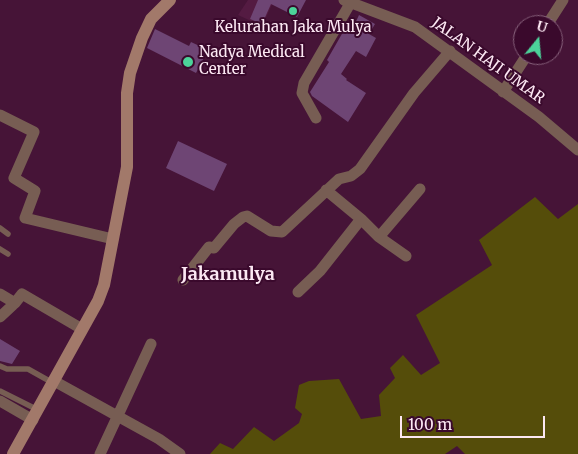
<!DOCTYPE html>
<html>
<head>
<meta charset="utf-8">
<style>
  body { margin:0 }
  #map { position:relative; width:578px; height:454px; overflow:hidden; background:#461437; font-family:Merriweather,serif }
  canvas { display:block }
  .north { position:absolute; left:513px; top:15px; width:50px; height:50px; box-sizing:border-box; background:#3a092c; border:1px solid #88627c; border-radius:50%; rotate:17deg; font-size:14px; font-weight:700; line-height:20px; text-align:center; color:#fce8f3 }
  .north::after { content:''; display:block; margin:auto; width:18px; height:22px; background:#4cd39a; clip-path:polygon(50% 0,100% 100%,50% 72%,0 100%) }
  .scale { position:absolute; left:400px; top:416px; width:145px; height:22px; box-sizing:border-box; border:2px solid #fce8f3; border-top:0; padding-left:6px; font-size:15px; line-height:18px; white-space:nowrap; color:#fce8f3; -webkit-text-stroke:4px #3a092c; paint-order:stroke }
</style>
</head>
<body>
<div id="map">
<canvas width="578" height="454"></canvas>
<div class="north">U</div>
<div class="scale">100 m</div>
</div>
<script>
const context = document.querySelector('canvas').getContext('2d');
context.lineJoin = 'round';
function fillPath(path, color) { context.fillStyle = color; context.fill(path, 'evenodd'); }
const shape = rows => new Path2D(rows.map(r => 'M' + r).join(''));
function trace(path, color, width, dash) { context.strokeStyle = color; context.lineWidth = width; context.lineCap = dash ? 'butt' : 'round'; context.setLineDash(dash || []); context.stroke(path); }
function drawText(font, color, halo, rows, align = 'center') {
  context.font = font + ' Merriweather,serif'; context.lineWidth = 4; context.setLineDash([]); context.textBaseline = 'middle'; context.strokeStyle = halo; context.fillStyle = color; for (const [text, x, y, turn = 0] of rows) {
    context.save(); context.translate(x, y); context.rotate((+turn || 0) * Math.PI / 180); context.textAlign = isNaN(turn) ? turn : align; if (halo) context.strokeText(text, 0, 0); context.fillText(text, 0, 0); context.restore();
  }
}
fillPath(shape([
  [248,0,274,0,262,26,238,15]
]), '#541b42');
fillPath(shape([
  [535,197,558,219,578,204,578,454,465,454,457,446,445,454,210,454,220,443,233,449,254,427,274,441,299,423,302,414,295,408,299,385,309,381,339,379,361,419,381,416,379,395,395,378,390,368,403,355,421,375,440,363,416,315,492,265,479,240]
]), '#554d0a');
fillPath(shape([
  [258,0,306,0,297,17,271,4,262,24,250,19],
  [359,15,375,24,369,34,376,38,366,57,356,51,341,74,347,79,346,80,366,93,348,122,312,96,310,92,329,62,327,60,347,25,353,28],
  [155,29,189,46,191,42,208,50,196,73,147,48],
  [178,141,227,164,214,191,166,168],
  [0,339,20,351,12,364,0,361]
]), '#6e4574');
trace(shape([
  [0,228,8,234],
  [0,249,8,254],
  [0,366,7,369,28,369,53,383],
  [0,391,38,410]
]), '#775d53', 5.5);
trace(shape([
  [344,0,415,27,539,117,578,150],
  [547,25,563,0],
  [503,92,527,55],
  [0,115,34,132,14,178,35,191,25,218,113,239],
  [316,118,302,93,304,83,351,2],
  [361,219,379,237,406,256],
  [379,237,420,189],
  [183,280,209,247,214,248,234,224,243,217,247,216,271,231,282,232,339,179,351,176,360,169,414,93,450,51],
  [298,292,320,271,361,219,326,190],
  [0,294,15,303,22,294,82,329],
  [0,317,15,303],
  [54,381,159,439,180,454],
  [0,401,33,420],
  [100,454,151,344]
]), '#775d53', 11);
trace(shape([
  [13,454,98,301,104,285,127,167,127,93,130,73,142,38,151,19,170,0]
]), '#a2796a', 12);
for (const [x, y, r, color] of [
  [293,11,5,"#4cd39a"],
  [188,62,6,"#4cd39a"]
]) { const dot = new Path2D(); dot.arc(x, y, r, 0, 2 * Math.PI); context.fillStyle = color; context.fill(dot); trace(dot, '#3a092c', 2); }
drawText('15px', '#fce8f3', '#3a092c', [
  ["Kelurahan Jaka Mulya",293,28],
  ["Nadya Medical",199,53,"left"],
  ["Center",199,70,"left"]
]);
drawText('15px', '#fce8f3', '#3a092c', [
  ["JALAN HAJI UMAR",488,61,36]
]);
drawText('bold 18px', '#fce8f3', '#3a092c', [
  ["Jakamulya",228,275]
]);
</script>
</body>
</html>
